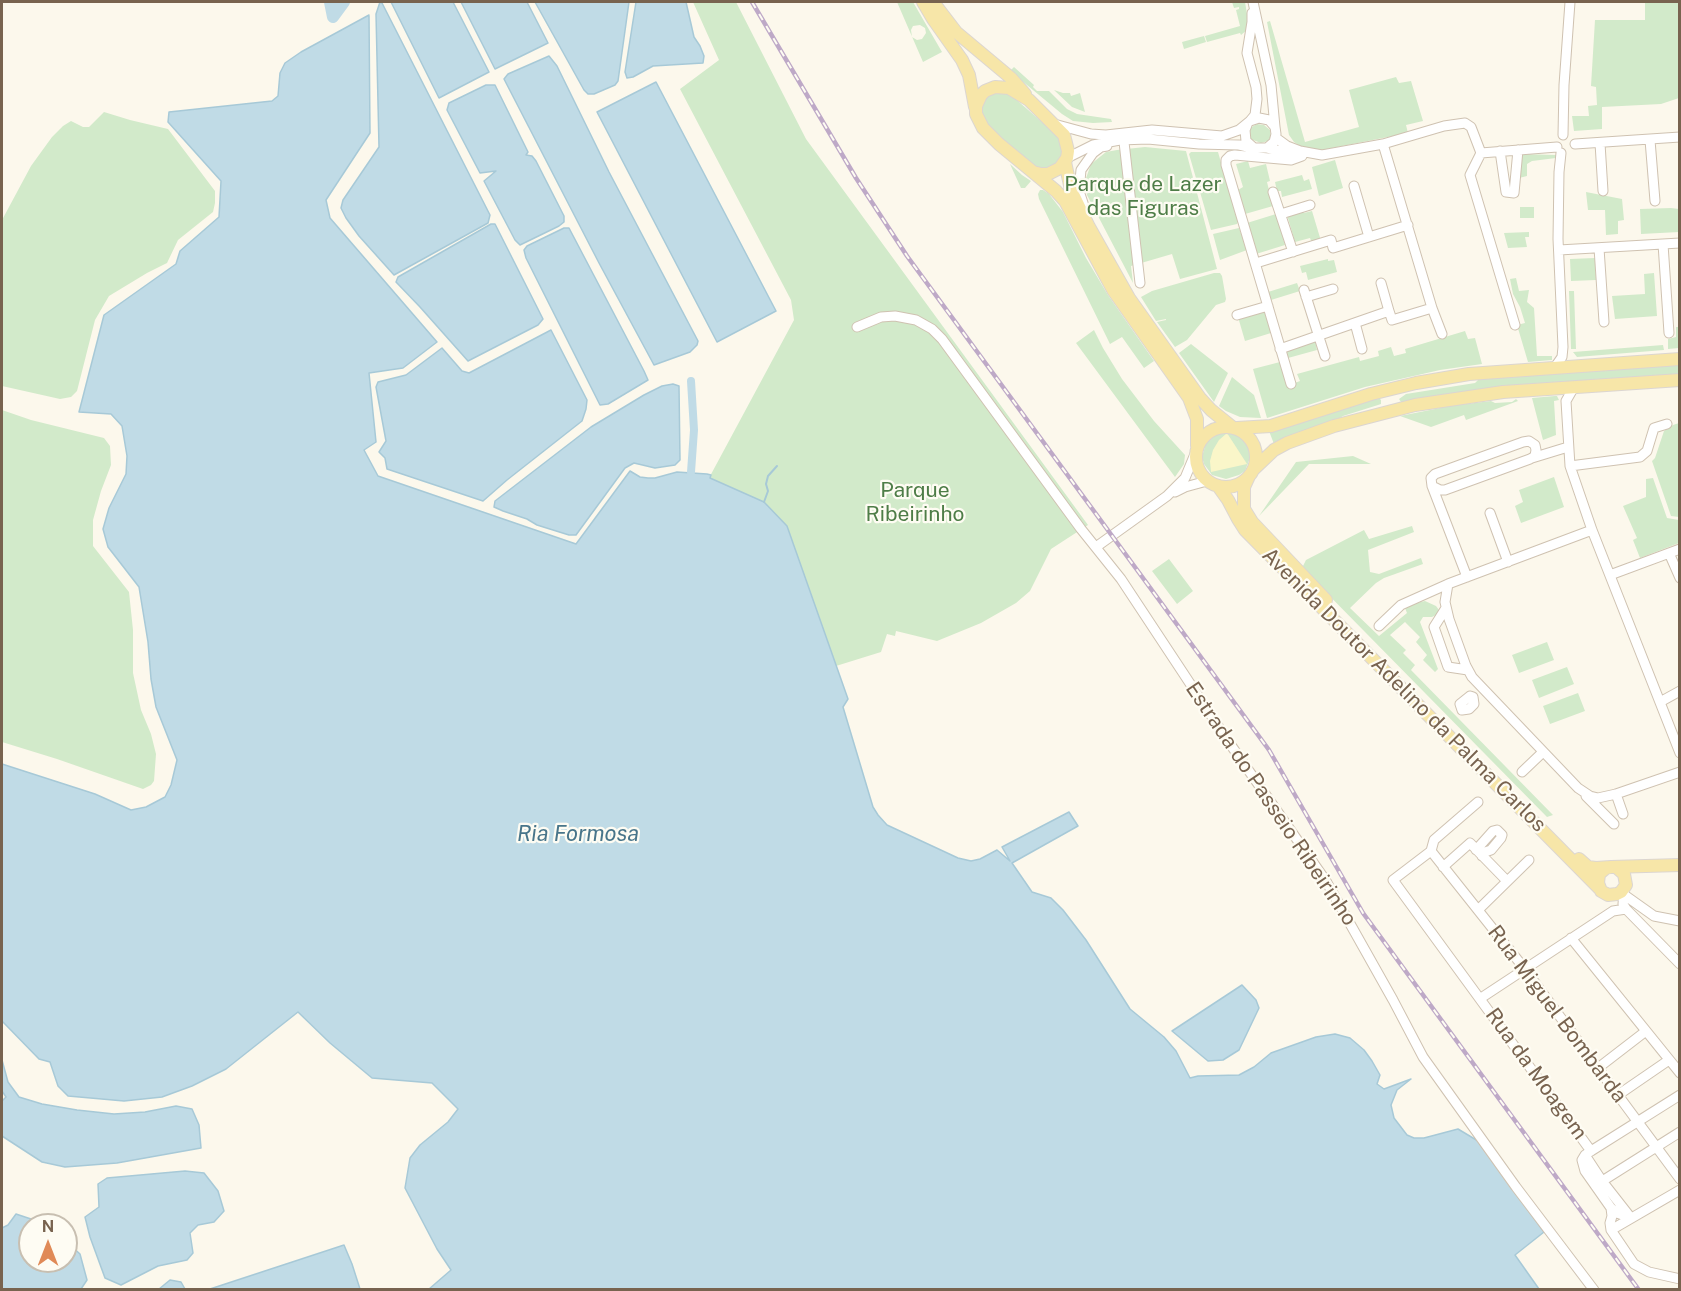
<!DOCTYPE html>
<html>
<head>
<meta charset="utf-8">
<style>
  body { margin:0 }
  #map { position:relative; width:1681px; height:1291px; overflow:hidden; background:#fcf8ec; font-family:"Public Sans",sans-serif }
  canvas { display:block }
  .frame { position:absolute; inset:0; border:3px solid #78634f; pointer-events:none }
  .north { position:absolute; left:18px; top:1213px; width:60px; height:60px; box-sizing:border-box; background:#fefcf3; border:2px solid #c8bfb1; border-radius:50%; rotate:0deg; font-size:16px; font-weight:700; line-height:24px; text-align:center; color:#78634f }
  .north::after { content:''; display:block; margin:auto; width:21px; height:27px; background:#e08a57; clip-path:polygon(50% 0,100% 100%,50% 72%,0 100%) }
</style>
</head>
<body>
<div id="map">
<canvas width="1681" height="1291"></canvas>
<div class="frame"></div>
<div class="north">N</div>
</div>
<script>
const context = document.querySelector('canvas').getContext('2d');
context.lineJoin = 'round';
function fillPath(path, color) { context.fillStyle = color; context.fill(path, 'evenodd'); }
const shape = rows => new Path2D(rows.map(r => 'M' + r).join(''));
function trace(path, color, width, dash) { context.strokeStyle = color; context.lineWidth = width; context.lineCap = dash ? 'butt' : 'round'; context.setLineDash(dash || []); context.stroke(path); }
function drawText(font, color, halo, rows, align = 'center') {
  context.font = font + ' "Public Sans",sans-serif'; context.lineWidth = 4.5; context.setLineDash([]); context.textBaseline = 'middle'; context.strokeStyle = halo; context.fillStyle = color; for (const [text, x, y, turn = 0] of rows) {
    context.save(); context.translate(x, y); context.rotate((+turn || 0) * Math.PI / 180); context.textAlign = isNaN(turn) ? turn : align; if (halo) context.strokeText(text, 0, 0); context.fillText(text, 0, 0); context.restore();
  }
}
fillPath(shape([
  [693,2,736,2,806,139,1088,525,1051,549,1030,591,1016,603,981,623,937,641,896,631,895,636,887,634,881,652,836,666,823,631,764,502,709,478,794,320,791,300,680,89,719,60],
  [897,2,913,2,942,52,923,62],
  [920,25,925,28,926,33,922,39,917,40,912,37,911,30,913,26],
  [1232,2,1245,2,1247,14,1247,30,1241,35,1240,33,1207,42,1205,36,1240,26,1236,10,1239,9,1239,7,1234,8],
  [1645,2,1679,2,1679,98,1661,104,1602,107,1602,129,1574,131,1572,116,1589,116,1588,106,1597,105,1596,87,1591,86,1595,20,1645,20],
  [1270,21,1305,142,1359,127,1349,90,1396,77,1399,83,1411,81,1423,121,1406,125,1408,133,1322,150,1303,148,1294,142,1289,135,1267,22],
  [1204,36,1206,42,1184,49,1182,42],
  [1014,67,1034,85,1033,87,1037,91,1049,91,1067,109,1077,114,1111,119,1112,122,1093,123,1073,121,1062,114,1010,71],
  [1054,90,1063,93,1070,93,1071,96,1080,93,1085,112,1072,107],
  [1002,91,1011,95,1058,136,1063,150,1060,161,1051,168,1037,168,987,126,980,110,983,100,991,93],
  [104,112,130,120,168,129,215,191,215,203,213,212,178,240,167,263,147,273,109,296,95,320,77,391,71,397,60,399,2,386,2,220,31,166,52,137,63,126,71,121,83,127,89,127],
  [1257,124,1264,125,1270,130,1271,136,1268,141,1261,143,1248,138,1250,128],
  [1145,147,1186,151,1217,269,1180,279,1172,254,1131,266,1133,283,1087,195,1085,181,1091,164,1106,152,1117,150],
  [1191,152,1218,152,1238,222,1237,224,1211,230,1189,154],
  [1521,154,1556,155,1556,158,1532,161,1527,164,1527,176,1519,178],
  [1335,160,1343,188,1319,196,1312,167],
  [1248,161,1250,168,1266,164,1270,181,1267,182,1273,206,1245,214,1238,190,1243,187,1236,164],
  [1010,164,1022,175,1031,181,1025,188,1021,188],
  [1302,175,1304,181,1309,179,1312,189,1282,197,1281,191,1277,191,1275,182],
  [1040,190,1043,190,1049,194,1063,212,1086,258,1108,295,1154,361,1144,368,1122,337,1110,344,1039,199,1038,194],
  [1586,192,1622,199,1624,220,1618,221,1618,234,1606,235,1605,210,1588,210],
  [1520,207,1534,207,1534,218,1520,218],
  [1671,208,1679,209,1679,232,1641,234,1640,209],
  [1303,210,1304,213,1312,211,1321,241,1312,243,1310,238,1295,242,1287,215],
  [1276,214,1285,245,1256,254,1247,223],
  [1239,228,1247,250,1220,260,1213,234],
  [1529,232,1529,237,1525,237,1527,247,1508,248,1504,233],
  [1595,258,1596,280,1571,281,1570,259],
  [1328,259,1328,261,1334,260,1337,272,1308,280,1306,272,1302,273,1300,266],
  [1214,273,1220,273,1222,276,1226,299,1225,302,1216,305,1187,340,1175,347,1157,322,1166,320,1166,319,1156,321,1141,297,1152,291],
  [1654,273,1657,316,1615,319,1612,296,1645,294,1644,274],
  [1516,278,1519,291,1529,290,1527,302,1534,308,1537,356,1552,356,1552,360,1528,362,1517,325,1525,323,1520,307,1513,294,1510,279],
  [1297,283,1300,291,1271,300,1268,292],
  [1569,291,1574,291,1576,349,1571,349],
  [1264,310,1271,333,1245,341,1238,317],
  [1676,327,1679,327,1679,348,1668,349,1668,339,1676,337],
  [1094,330,1103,348,1122,379,1154,421,1185,455,1184,464,1175,477,1076,343],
  [1465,331,1468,339,1475,338,1482,364,1440,370,1365,387,1267,418,1253,369,1280,362,1287,386,1300,381,1297,374,1359,357,1360,361,1379,356,1378,351,1391,347,1394,356,1406,353,1405,349],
  [1315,341,1317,350,1288,358,1285,350],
  [1191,344,1228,373,1214,402,1179,353],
  [1663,345,1664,350,1577,357,1573,352],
  [1679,363,1679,373,1674,375,1491,388,1401,402,1399,399,1406,394,1475,383,1480,378],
  [1232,377,1254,395,1261,418,1240,417,1226,411,1219,406],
  [1555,396,1557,396,1559,400,1554,401,1556,435,1543,440,1532,398],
  [1379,398,1381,400,1381,404,1378,405,1343,416,1333,422,1274,444,1269,431,1330,410],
  [1516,399,1518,401,1466,420,1464,415,1431,427,1400,416,1450,406,1491,401,1495,403,1512,402],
  [2,410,31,420,104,438,110,446,111,465,101,491,93,520,93,546,129,592,133,630,133,673,141,710,151,734,156,754,154,781,151,785,143,789,57,759,2,742],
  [1679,423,1679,517,1671,516,1652,461,1655,458,1664,431,1673,425],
  [1223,432,1237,434,1243,438,1250,451,1250,458,1245,471,1239,475,1226,479,1212,475,1204,464,1202,457,1206,443,1210,437],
  [1353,456,1371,464,1309,464,1259,516,1296,462],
  [1554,477,1564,507,1521,523,1515,506,1523,502,1519,490],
  [1653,478,1667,518,1679,520,1679,543,1640,558,1633,540,1637,538,1623,506,1646,497,1646,479],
  [1412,526,1414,532,1368,550,1370,572,1379,574,1421,558,1423,564,1384,578,1376,583,1350,608,1379,636,1407,613,1405,608,1412,604,1425,601,1436,606,1439,610,1438,614,1432,617,1423,617,1420,622,1438,669,1435,672,1423,660,1427,655,1416,642,1420,637,1405,622,1390,635,1406,650,1403,653,1415,665,1411,670,1553,815,1547,817,1305,571,1303,566,1306,560,1364,530,1369,539],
  [1169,559,1193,591,1177,604,1152,571],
  [1547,642,1554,660,1519,673,1512,655],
  [1567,667,1574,684,1539,698,1532,680],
  [1578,693,1585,711,1550,724,1543,706]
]), '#d2eaca');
fillPath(shape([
  [1227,433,1247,464,1211,472,1210,461,1213,450,1219,440]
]), '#faf6c9');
const water = shape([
  [380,2,382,3,490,215,488,223,394,275,359,236,346,218,341,208,343,200,379,147,376,14,380,2],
  [391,2,453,2,489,72,439,98,391,2],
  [461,2,527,2,548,43,495,69,461,2],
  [535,2,629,2,618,81,615,85,594,94,588,94,584,90,535,2],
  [636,2,686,2,694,37,700,46,704,56,703,63,653,66,633,77,627,78,625,72,636,2],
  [369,15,370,133,326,200,330,218,437,342,403,368,369,373,376,442,364,450,378,476,576,544,630,471,640,477,648,478,655,478,677,472,707,474,711,475,710,478,764,502,787,526,848,699,843,707,873,807,878,815,887,825,958,858,971,861,980,859,997,850,1010,861,1002,847,1069,812,1078,826,1012,863,1032,892,1051,898,1063,910,1086,940,1130,1009,1164,1037,1176,1051,1190,1078,1198,1076,1239,1075,1254,1067,1271,1053,1316,1037,1335,1034,1350,1038,1364,1050,1372,1061,1380,1075,1377,1084,1384,1089,1411,1079,1397,1090,1391,1105,1394,1118,1407,1135,1414,1138,1424,1138,1458,1129,1478,1141,1544,1232,1515,1255,1539,1289,429,1289,451,1270,437,1249,405,1188,410,1158,420,1145,448,1122,458,1109,432,1083,372,1078,330,1043,298,1012,226,1069,192,1086,162,1097,124,1101,68,1096,58,1086,50,1062,39,1059,2,1021,2,764,95,794,131,810,146,807,165,797,171,785,177,760,156,707,151,679,148,642,139,587,108,547,103,529,109,508,126,474,127,456,122,426,111,414,79,412,104,315,176,264,180,251,219,217,221,181,168,122,169,112,272,101,278,96,280,73,285,63,301,52,369,15],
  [549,56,557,66,609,172,698,341,697,345,690,352,654,365,599,263,504,79,508,74,549,56],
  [656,82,776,311,717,342,597,112,656,82],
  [486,85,495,85,528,152,526,155,532,156,536,161,564,216,564,222,559,226,520,245,515,240,484,181,496,171,480,173,447,110,449,103,486,85],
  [491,224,495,224,543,319,538,325,468,361,420,307,396,282,398,277,491,224],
  [564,228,569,228,644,371,648,380,608,404,600,405,526,258,524,250,527,246,564,228],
  [551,330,587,400,586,409,582,421,507,480,483,501,387,469,385,458,379,452,386,441,376,387,378,382,406,375,442,348,462,371,469,373,551,330],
  [673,384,679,386,680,460,675,465,655,468,634,463,625,468,576,535,569,535,537,525,527,519,503,511,494,507,495,501,591,427,644,395,662,386,673,384],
  [1242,985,1256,1000,1259,1008,1239,1050,1223,1060,1208,1061,1172,1031,1242,985],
  [2,1060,8,1082,19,1097,42,1104,77,1110,114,1114,145,1112,176,1106,192,1109,199,1125,201,1148,117,1163,65,1167,42,1162,2,1136,2,1101,6,1097,2,1091,2,1060],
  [185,1171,204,1173,218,1191,224,1211,214,1222,198,1225,190,1233,193,1253,187,1260,158,1266,121,1285,105,1278,90,1237,85,1217,99,1207,98,1184,107,1178,185,1171],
  [16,1214,40,1222,57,1223,60,1225,30,1225,30,1261,66,1261,66,1241,80,1254,87,1280,81,1289,2,1289,2,1228,8,1225,16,1214],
  [344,1245,352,1264,360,1289,210,1289,344,1245],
  [170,1280,181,1282,185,1289,159,1289,170,1280]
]);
fillPath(water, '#c0dbe6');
trace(water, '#a7c9d7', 1.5);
trace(shape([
  [764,502,768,491,766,484,768,476,777,466]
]), '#a7c9d7', 2);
trace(shape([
  [691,472,694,430,691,381]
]), '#c0dbe6', 8);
trace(shape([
  [330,2,333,17],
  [333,17,344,2]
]), '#c0dbe6', 12);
const minor = shape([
  [1253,2,1271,85,1275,127],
  [1250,121,1255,115,1257,99,1256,87,1247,53,1252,22,1252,13],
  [1054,124,1091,134,1106,135,1152,130,1222,136,1239,130,1250,121,1259,118,1269,120,1275,127,1276,134,1274,142,1267,148,1254,148,1246,141,1245,130,1247,125],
  [1563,135,1564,85,1570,2],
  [1276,138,1287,146,1300,151,1322,155,1383,144,1444,126,1465,123,1471,127,1481,153,1557,147],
  [1650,140,1655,201],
  [1124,142,1140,283],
  [1600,143,1603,191],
  [1383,144,1432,308,1442,334],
  [1575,144,1680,137],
  [1267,148,1299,155],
  [1500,151,1506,192,1514,193,1518,150],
  [1481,153,1470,175,1515,325],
  [1067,158,1093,145,1120,140,1148,139,1199,144,1239,145,1252,148],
  [1354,186,1369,237],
  [1273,192,1293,252],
  [1085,209,1079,191,1081,170,1093,153,1101,147,1107,146],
  [1281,214,1310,205],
  [1663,244,1669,333],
  [1599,248,1604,322],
  [1559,250,1680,243],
  [1256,263,1331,240,1333,248,1408,225],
  [1381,283,1389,311],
  [1304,290,1325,356],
  [1306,297,1333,289],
  [1237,315,1268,306],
  [1355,323,1362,349],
  [857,327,881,317,895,316,916,320,932,329,942,339,1081,529,1121,579,1228,741,1326,881,1393,1000,1423,1057,1516,1187,1594,1290],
  [1280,349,1389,311,1392,320,1432,308],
  [1555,367,1562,357,1563,347,1558,239,1559,172,1561,153],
  [1291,384,1226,165,1226,160,1230,156,1235,155,1291,160,1302,156],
  [1574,387,1566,401,1570,466,1592,530,1680,753],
  [1532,458,1568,447],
  [1570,466,1640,457,1647,451,1654,428,1667,424],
  [1432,486,1440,490,1445,490,1530,459,1535,456,1536,450,1535,445,1529,441,1523,442,1435,474,1431,478,1432,486,1467,577],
  [1175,492,1185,487,1207,481],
  [1490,513,1508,562],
  [1096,547,1167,496,1185,478,1195,454],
  [1669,553,1680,578],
  [1610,575,1680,549],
  [1448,584,1445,602,1449,619,1466,666,1472,677,1578,788,1590,796,1598,798,1616,794,1680,772],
  [1446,608,1434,627,1448,667,1468,670],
  [1379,626,1401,605,1448,584,1592,530],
  [1470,696,1473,697,1474,704,1469,709,1462,710,1460,704,1470,696],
  [1660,702,1680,691],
  [1522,772,1543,752],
  [1616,794,1623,814],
  [1586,796,1614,824],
  [1478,802,1434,840,1431,851,1393,880,1591,1151],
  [1476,850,1493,831,1497,830,1502,835,1501,838,1491,850,1485,852,1482,856],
  [1431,851,1524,968,1680,1179],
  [1443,867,1470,843,1507,881],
  [1624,889,1623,904,1626,909,1680,964],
  [1623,894,1654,916,1680,921],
  [1478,910,1529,860],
  [1571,938,1680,1073],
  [1481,998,1613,911,1626,909],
  [1598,1068,1646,1031],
  [1618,1095,1669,1060],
  [1585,1155,1602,1181,1631,1218],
  [1596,1185,1680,1132],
  [1611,1208,1612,1216,1610,1223,1611,1230,1634,1264,1649,1272,1680,1279],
  [1631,1218,1617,1213,1611,1208,1585,1171,1582,1160,1585,1155,1591,1151,1680,1095],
  [1611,1230,1680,1190]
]);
const major = shape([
  [923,2,933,19,962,60,969,75,975,107],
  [933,2,956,32,1011,78,1025,94],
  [995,87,1009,88,1029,100,1064,135,1068,151,1067,158,1060,168,1048,174,1041,174,1033,172,999,144,983,128,976,114,976,106,981,95,985,91,995,87],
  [1065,162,1071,190,1089,227,1129,298,1200,398,1211,410,1232,427],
  [1033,172,1056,191,1065,201,1113,290,1189,398,1197,419,1197,446],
  '1196 457a30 30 0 1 1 60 0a30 30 0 1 1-60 0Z',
  [1237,428,1271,426,1371,394,1416,383,1469,374,1680,359],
  [1254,469,1274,450,1287,443,1334,426,1415,405,1503,392,1680,380],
  [1249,476,1244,487,1244,509,1252,522,1326,600],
  [1218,486,1228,500,1238,519,1245,530,1599,888],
  [1579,859,1588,867,1596,868,1611,867],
  [1616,867,1624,874,1626,885,1621,892,1617,894,1608,895,1601,891,1598,883,1599,874,1606,868,1611,867,1680,865]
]);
trace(minor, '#cfc2b1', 11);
trace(major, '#dcd6d1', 14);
trace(minor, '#fff', 9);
trace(major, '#f7e6a8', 12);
const rail = shape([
  [752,2,856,178,907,256,1269,750,1363,913,1639,1290]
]);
trace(rail, '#bea9c7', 4.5);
trace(rail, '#fefcf3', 2, [7]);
drawText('21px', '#4e7d47', '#fefcf3', [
  ["Parque de Lazer",1143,185],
  ["das Figuras",1143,209],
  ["Parque",915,491],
  ["Ribeirinho",915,515]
]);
drawText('21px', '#78634f', '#fefcf3', [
  ["Avenida Doutor Adelino da Palma Carlos",1404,690,45],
  ["Estrada do Passeio Ribeirinho",1271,804,56],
  ["Rua Miguel Bombarda",1557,1014,53],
  ["Rua da Moagem",1536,1074,54]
]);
drawText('italic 22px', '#48758a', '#fefcf3', [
  ["Ria Formosa",578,834]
]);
</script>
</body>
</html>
